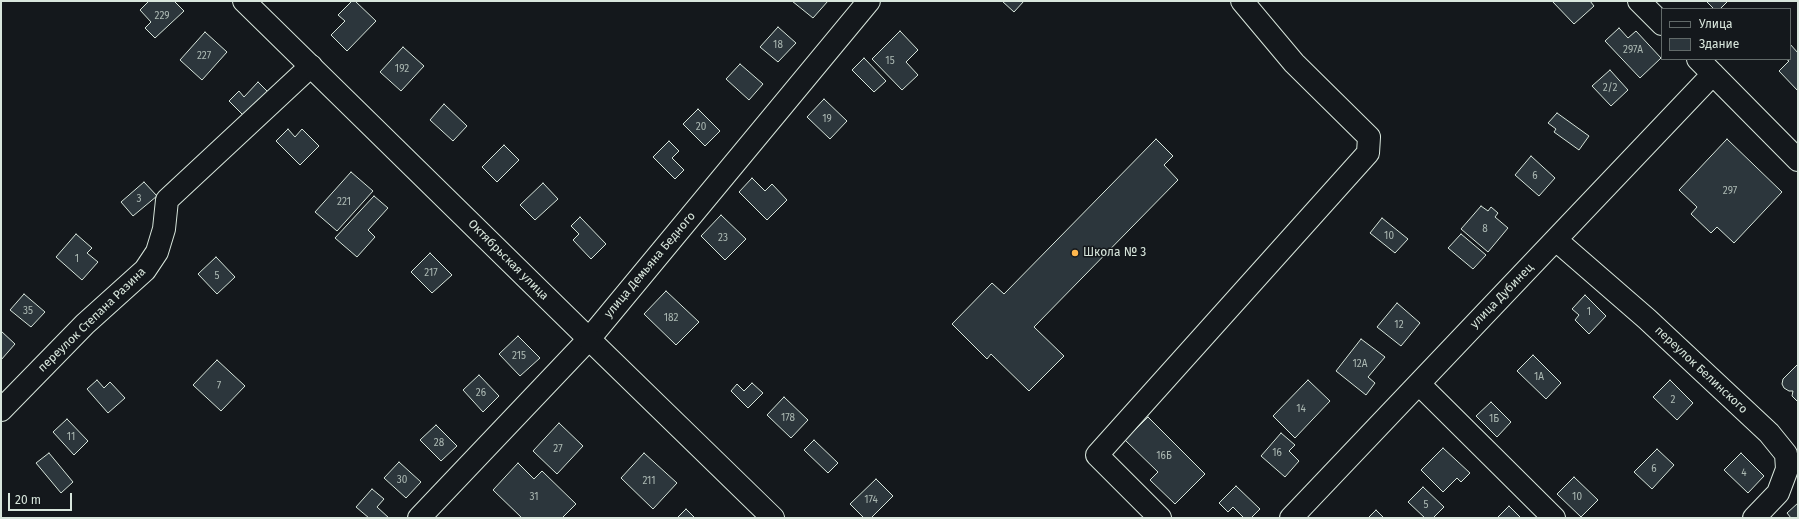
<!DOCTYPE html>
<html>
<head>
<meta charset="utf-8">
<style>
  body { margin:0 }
  #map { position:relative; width:1799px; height:519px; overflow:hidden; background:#14181c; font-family:"Fira Sans",sans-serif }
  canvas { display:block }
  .frame { position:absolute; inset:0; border:2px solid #d8e6dc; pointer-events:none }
  .legend { position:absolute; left:1661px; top:8px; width:130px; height:52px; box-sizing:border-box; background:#14181c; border:1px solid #626a69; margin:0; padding:5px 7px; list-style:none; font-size:12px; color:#d8e6dc }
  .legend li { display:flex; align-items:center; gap:8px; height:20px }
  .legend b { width:20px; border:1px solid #626a69 }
  .scale { position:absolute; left:8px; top:493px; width:64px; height:18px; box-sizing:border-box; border:2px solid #d8e6dc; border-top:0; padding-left:5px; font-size:12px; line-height:14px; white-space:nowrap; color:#d8e6dc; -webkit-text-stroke:3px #14181c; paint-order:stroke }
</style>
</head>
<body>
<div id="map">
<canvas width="1799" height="519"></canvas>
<div class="frame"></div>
<ul class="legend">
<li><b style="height:5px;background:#14181c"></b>Улица</li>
<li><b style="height:11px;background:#2c363c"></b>Здание</li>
</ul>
<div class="scale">20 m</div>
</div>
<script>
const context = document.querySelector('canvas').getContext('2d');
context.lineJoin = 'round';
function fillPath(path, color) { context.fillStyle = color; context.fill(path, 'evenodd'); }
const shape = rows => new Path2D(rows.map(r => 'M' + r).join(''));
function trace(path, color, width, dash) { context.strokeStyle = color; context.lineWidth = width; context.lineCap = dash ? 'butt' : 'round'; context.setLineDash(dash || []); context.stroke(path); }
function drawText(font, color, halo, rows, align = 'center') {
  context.font = font + ' "Fira Sans",sans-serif'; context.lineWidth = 3; context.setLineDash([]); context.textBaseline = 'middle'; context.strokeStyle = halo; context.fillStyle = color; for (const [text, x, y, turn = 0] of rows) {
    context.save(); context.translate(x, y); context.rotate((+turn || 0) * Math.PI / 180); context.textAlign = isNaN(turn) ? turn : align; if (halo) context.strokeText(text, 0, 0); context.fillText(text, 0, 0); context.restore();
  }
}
const building = shape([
  [149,1,174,1,184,11,155,38,145,28,151,22,140,10,149,1],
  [352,1,355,1,376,21,347,51,331,35,345,21,338,15,352,1],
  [792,1,828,1,813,18,792,1],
  [1002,1,1024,1,1014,12,1002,1],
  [1552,1,1590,1,1594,6,1574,24,1552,1],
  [1706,1,1728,1,1720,9,1714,9,1706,1],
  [778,27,796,43,778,62,760,47,778,27],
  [1619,28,1628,38,1636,31,1661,58,1640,78,1605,41,1619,28],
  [900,31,918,50,906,62,918,75,902,90,872,59,900,31],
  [205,32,227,52,202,80,180,60,205,32],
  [1790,44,1798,53,1798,91,1779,71,1789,61,1786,59,1790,59,1790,44],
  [403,47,424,66,401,91,380,72,403,47],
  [864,58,886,81,874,92,852,70,864,58],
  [740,64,763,84,749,100,726,79,740,64],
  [1610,70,1628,90,1611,106,1592,86,1610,70],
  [258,82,271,95,247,119,229,101,239,91,244,97,258,82],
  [824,99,847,121,830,139,807,117,824,99],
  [444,104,467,126,453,141,430,120,444,104],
  [698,109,720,131,705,146,683,124,698,109],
  [1557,113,1589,136,1579,150,1554,132,1556,129,1548,123,1557,113],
  [288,129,295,137,302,129,319,146,300,165,276,141,288,129],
  [1156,139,1173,156,1164,165,1178,180,1034,327,1064,356,1029,391,991,354,987,359,952,324,992,283,1004,294,1156,139],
  [1727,139,1782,192,1734,243,1717,227,1711,233,1691,214,1697,207,1679,190,1727,139],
  [669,141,679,151,672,158,684,170,675,179,653,157,669,141],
  [504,145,519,160,497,182,482,167,504,145],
  [1531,156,1555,178,1539,196,1515,175,1531,156],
  [351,172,373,191,337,231,315,212,351,172],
  [752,178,765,191,772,184,787,200,767,220,739,192,752,178],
  [144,182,157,196,133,216,121,202,144,182],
  [543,183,558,199,535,220,520,205,543,183],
  [374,196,388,208,368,230,375,237,357,257,335,238,374,196],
  [1481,206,1488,211,1491,207,1498,213,1495,217,1508,228,1488,252,1461,229,1481,206],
  [721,215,746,239,725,260,701,236,721,215],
  [580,217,606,244,591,259,573,240,579,234,571,226,580,217],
  [1382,218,1408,239,1395,253,1370,233,1382,218],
  [76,234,92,248,87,253,98,262,82,280,56,257,76,234],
  [1461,234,1486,255,1473,269,1448,248,1461,234],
  [430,253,452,275,432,293,411,272,430,253],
  [216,257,235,277,217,294,198,274,216,257],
  [666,291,699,322,676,345,644,314,666,291],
  [24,294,45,312,31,327,10,310,24,294],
  [1585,295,1606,316,1589,334,1575,320,1579,315,1572,309,1585,295],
  [1397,303,1420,323,1401,346,1377,327,1397,303],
  [1,331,15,344,1,360,1,331],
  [518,336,540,358,520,376,499,354,518,336],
  [1361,339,1385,357,1368,377,1375,383,1366,395,1336,371,1361,339],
  [1533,355,1561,383,1546,399,1517,371,1533,355],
  [217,360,245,386,221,411,193,385,217,360],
  [1798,364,1798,402,1792,396,1793,391,1789,391,1784,388,1782,384,1783,379,1798,364],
  [479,375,499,396,483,412,463,390,479,375],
  [97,380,104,388,110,382,125,398,108,413,87,389,97,380],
  [1308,380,1330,401,1295,438,1273,416,1308,380],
  [1670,380,1693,403,1677,420,1653,397,1670,380],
  [752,383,763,393,748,408,731,391,737,384,744,391,752,383],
  [784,397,808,420,791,438,767,415,784,397],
  [1491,402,1511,422,1497,437,1476,416,1491,402],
  [1148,417,1205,474,1175,504,1150,480,1158,472,1125,440,1148,417],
  [67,419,88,441,74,455,53,432,67,419],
  [559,423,583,446,557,474,533,451,559,423],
  [436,425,457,446,441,461,420,440,436,425],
  [1281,433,1295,445,1289,451,1299,461,1285,477,1261,456,1281,433],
  [814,440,838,463,828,473,804,450,814,440],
  [1443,448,1470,473,1461,482,1457,478,1443,492,1421,470,1443,448],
  [1657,449,1674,465,1652,489,1634,472,1657,449],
  [49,453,73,482,61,493,36,463,49,453],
  [644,453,677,483,653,509,621,478,644,453],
  [1741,453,1764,476,1748,493,1724,470,1741,453],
  [399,462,421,482,406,498,384,478,399,462],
  [518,463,534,479,542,471,576,504,562,518,522,518,493,490,518,463],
  [1574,477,1598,500,1581,517,1557,494,1574,477],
  [876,479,893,496,871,518,864,518,850,504,876,479],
  [1236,486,1260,509,1251,518,1244,518,1233,507,1228,512,1219,503,1236,486],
  [1423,487,1444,507,1433,518,1425,518,1408,502,1423,487],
  [372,489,384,499,377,507,389,518,369,518,356,507,372,489],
  [1798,503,1798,518,1791,518,1787,513,1798,503],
  [1509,506,1521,518,1497,518,1509,506],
  [686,509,695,518,677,518,686,509],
  [1376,510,1384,518,1368,518,1376,510]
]);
fillPath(building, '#2c363c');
trace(building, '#d8e6dc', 1);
const minor = shape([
  [1639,1,1662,24],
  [1698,59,1798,160],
  [1556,240,1647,319,1769,433,1786,454,1787,469,1778,493,1754,518],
  [1419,384,1554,518],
  [1,410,85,324,145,270,157,252,164,229,167,200,311,66],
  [419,518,589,339,869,1],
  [1160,518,1097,455,1368,153,1369,137,1294,63,1242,1],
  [1291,518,1713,74]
]);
const major = shape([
  [244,1,589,339,773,518]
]);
trace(minor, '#d8e6dc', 24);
trace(major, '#d8e6dc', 24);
trace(minor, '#14181c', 22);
trace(major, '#14181c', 22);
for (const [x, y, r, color] of [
  [1075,253,4,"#ffb74d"]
]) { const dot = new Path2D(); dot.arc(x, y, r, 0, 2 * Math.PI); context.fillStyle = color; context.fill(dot); trace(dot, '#14181c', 1.5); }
drawText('10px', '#adbab4', null, [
  ["229",162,16],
  ["18",778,45],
  ["297А",1633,50],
  ["227",204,56],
  ["15",890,61],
  ["192",402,69],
  ["2/2",1610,88],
  ["19",827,119],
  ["20",701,127],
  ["6",1535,176],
  ["297",1730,191],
  ["3",139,199],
  ["221",344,202],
  ["8",1485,229],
  ["10",1389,236],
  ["23",723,238],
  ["1",77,259],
  ["217",431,273],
  ["5",217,276],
  ["35",28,311],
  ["1",1589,312],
  ["182",671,318],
  ["12",1399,325],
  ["215",519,356],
  ["12А",1360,364],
  ["1А",1539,377],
  ["7",219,386],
  ["26",481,393],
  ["2",1673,400],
  ["14",1301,409],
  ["178",788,418],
  ["1Б",1494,419],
  ["11",71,437],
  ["28",439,443],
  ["27",558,449],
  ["16",1277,453],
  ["16Б",1164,456],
  ["6",1654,469],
  ["4",1744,473],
  ["30",402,480],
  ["211",649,481],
  ["31",534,497],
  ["10",1577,497],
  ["174",871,500],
  ["5",1426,505]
]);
drawText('12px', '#d8e6dc', '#14181c', [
  ["Школа № 3",1083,253]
], 'left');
drawText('12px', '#d8e6dc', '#14181c', [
  ["Октябрьская улица",508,260,45],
  ["улица Демьяна Бедного",650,265,-50],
  ["улица Дубинец",1502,296,-46],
  ["переулок Степана Разина",92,320,-44],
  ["переулок Белинского",1701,370,43]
]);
</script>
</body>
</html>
